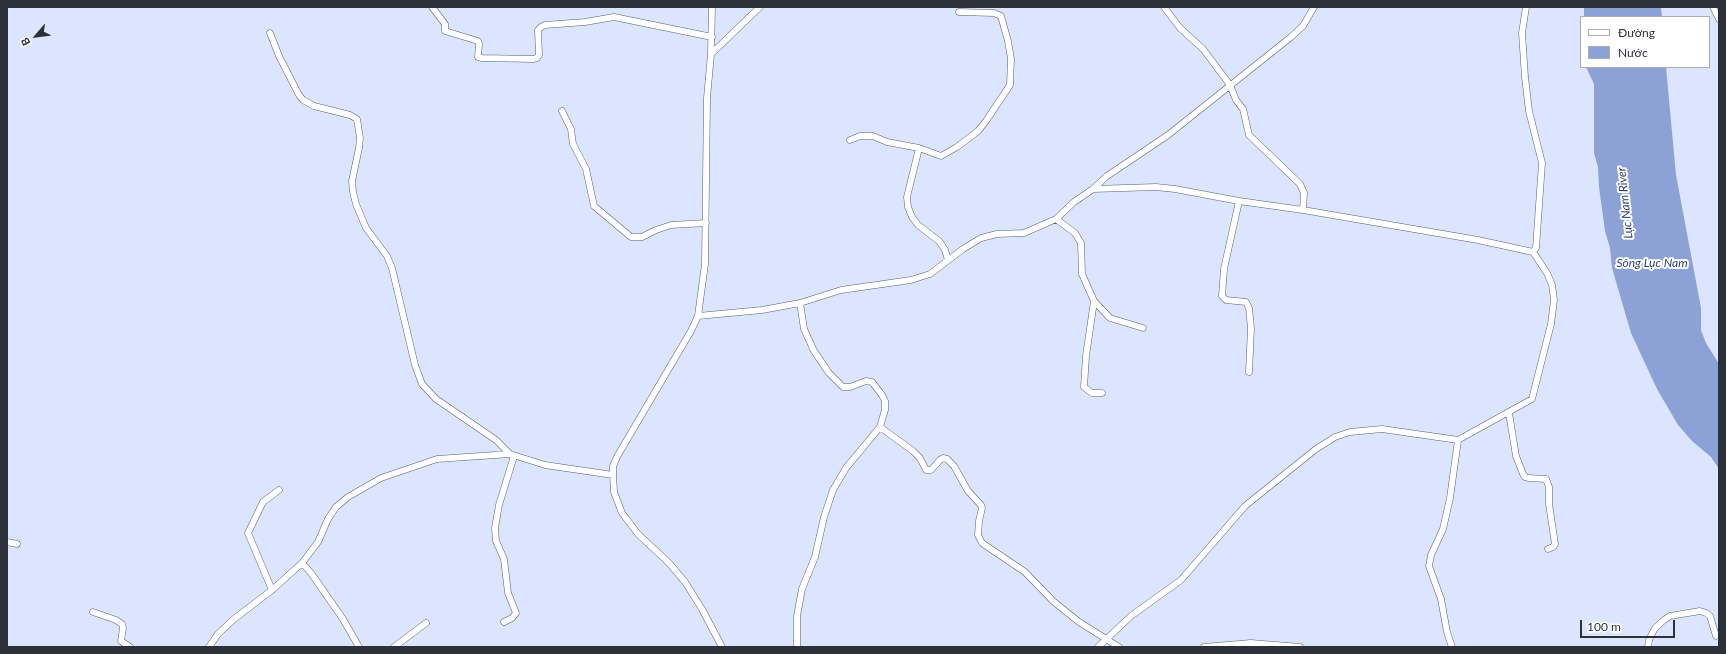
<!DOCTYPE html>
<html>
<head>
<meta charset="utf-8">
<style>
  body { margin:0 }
  #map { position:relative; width:1726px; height:654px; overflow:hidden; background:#dbe5fd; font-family:Lato,sans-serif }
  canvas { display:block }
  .frame { position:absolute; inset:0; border:8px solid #2c3038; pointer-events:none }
  .legend { position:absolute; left:1580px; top:16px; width:130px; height:52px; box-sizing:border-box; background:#fff; border:1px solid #abacaf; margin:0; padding:5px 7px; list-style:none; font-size:12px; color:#2c3038 }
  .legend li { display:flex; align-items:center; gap:8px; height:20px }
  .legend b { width:20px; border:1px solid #abacaf }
  .north { position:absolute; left:16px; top:16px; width:40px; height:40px; -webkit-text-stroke:3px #fff; paint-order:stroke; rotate:242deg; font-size:11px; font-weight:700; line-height:16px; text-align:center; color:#2c3038 }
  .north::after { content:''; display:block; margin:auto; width:14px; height:18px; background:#2c3038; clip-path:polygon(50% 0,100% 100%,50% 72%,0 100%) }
  .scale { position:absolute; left:1580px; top:620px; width:95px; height:18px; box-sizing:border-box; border:2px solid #2c3038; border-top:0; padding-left:5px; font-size:12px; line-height:14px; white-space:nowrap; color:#2c3038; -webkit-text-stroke:3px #fff; paint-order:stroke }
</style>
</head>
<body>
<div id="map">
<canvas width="1726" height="654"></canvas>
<div class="frame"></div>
<ul class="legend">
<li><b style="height:5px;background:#fff"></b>Đường</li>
<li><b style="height:11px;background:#8ca1d6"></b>Nước</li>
</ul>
<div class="north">B</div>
<div class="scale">100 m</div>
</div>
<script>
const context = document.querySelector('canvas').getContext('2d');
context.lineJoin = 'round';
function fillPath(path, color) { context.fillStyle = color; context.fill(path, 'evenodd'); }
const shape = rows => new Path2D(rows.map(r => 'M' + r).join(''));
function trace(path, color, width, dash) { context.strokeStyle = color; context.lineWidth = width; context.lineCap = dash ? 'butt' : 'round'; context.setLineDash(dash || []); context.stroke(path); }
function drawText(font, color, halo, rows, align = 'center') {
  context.font = font + ' Lato,sans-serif'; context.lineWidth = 4; context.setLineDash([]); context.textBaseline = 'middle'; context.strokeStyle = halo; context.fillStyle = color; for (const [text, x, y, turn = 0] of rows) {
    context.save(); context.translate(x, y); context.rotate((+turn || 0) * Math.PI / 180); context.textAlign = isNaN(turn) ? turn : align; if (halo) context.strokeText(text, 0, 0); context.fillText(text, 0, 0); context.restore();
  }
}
fillPath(shape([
  [1584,7,1661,7,1662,17,1584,17],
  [1586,67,1666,67,1676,175,1701,308,1701,330,1706,343,1719,364,1719,469,1711,457,1692,441,1678,425,1657,389,1631,333,1612,268,1610,248,1605,231,1599,187,1598,167,1594,153,1594,84]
]), '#8ca1d6');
const minor = shape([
  [432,7,445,24,445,31,478,41,479,44,478,57,482,58,533,59,537,58,539,55,538,30,541,27,545,25,585,22,614,17,712,37],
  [712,7,711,54,707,98,705,264,698,316,691,331,618,455,613,466,613,475,614,492,622,513,638,534,669,563,685,582,702,609,722,647],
  [1164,7,1180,28,1203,49,1230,85,1236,100,1243,109,1249,135,1300,184,1304,193,1303,210],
  [1526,7,1522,33,1525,77,1529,111,1542,163,1536,248,1533,252],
  [1713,7,1719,19],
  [270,33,279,56,299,95,303,100,314,106,350,115,357,119,360,138,359,148,352,181,353,192,356,204,366,228,387,256,392,268,415,365,422,384,436,399,496,440,510,454],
  [711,54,760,7],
  [562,111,571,129,573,144,586,169,594,206,631,237,642,237,656,230,671,225,706,223],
  [850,140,860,136,873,136,887,142,919,148,907,197,908,207,912,217,918,225,939,241,945,250,948,260],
  [919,148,941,156,957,147,978,131,986,121,1010,85,1011,59,1008,41,1001,16,994,13,959,12],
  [1093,189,1156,187,1175,189,1239,201,1303,210,1478,240,1533,252,1547,273,1552,285,1554,300,1551,324,1532,399,1458,440,1382,429,1350,432,1335,437,1316,449,1245,506,1181,580,1131,616,1098,647],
  [1239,201,1224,269,1222,296,1226,300,1246,302,1249,308,1251,328,1249,372],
  [1056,219,1075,233,1081,243,1082,274,1094,301,1086,356,1084,387,1092,393,1102,393],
  [1094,301,1110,318,1143,328],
  [698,316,762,310,800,303,841,290,911,280,930,274,963,249,981,238,997,234,1024,233,1056,219,1074,202,1093,189,1107,176,1168,135,1291,37,1303,26,1314,7],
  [1509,413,1516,456,1523,474,1525,477,1529,478,1546,479,1549,487,1549,504,1555,544,1553,547,1548,549],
  [880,427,913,451,920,458,926,470,931,470,940,460,943,458,947,459,954,466,968,491,981,505,982,508,979,521,978,535,982,543,1025,572,1053,601,1079,622,1119,647],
  [7,542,17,544],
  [302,563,311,573,343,619,359,647],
  [272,590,248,533,263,502,279,490],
  [93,612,116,620,122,624,123,628,121,641,130,647],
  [504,622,512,618,516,613,508,593,504,559,496,541,495,528,499,505,514,456],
  [209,647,218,634,234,619,272,590,302,563,318,542,328,519,336,507,348,497,381,478,437,459,510,454,545,465,613,475],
  [394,647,426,623],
  [797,647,797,616,802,589,815,557,824,517,833,490,846,468,880,427,885,410,885,401,882,395,872,382,866,381,850,387,843,387,829,373,814,351,804,329,800,303],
  [1204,647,1251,643,1300,647],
  [1452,647,1447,632,1441,599,1429,566,1431,555,1443,529,1450,498,1458,440],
  [1648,647,1649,640,1655,628,1664,620,1670,616,1700,611,1706,613,1710,616,1716,636]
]);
trace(minor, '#565e72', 7);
trace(minor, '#fff', 6);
drawText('italic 12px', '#293e7d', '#fff', [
  ["Lục Nam River",1625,203,-96],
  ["Sông Lục Nam",1652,263]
]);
</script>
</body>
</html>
